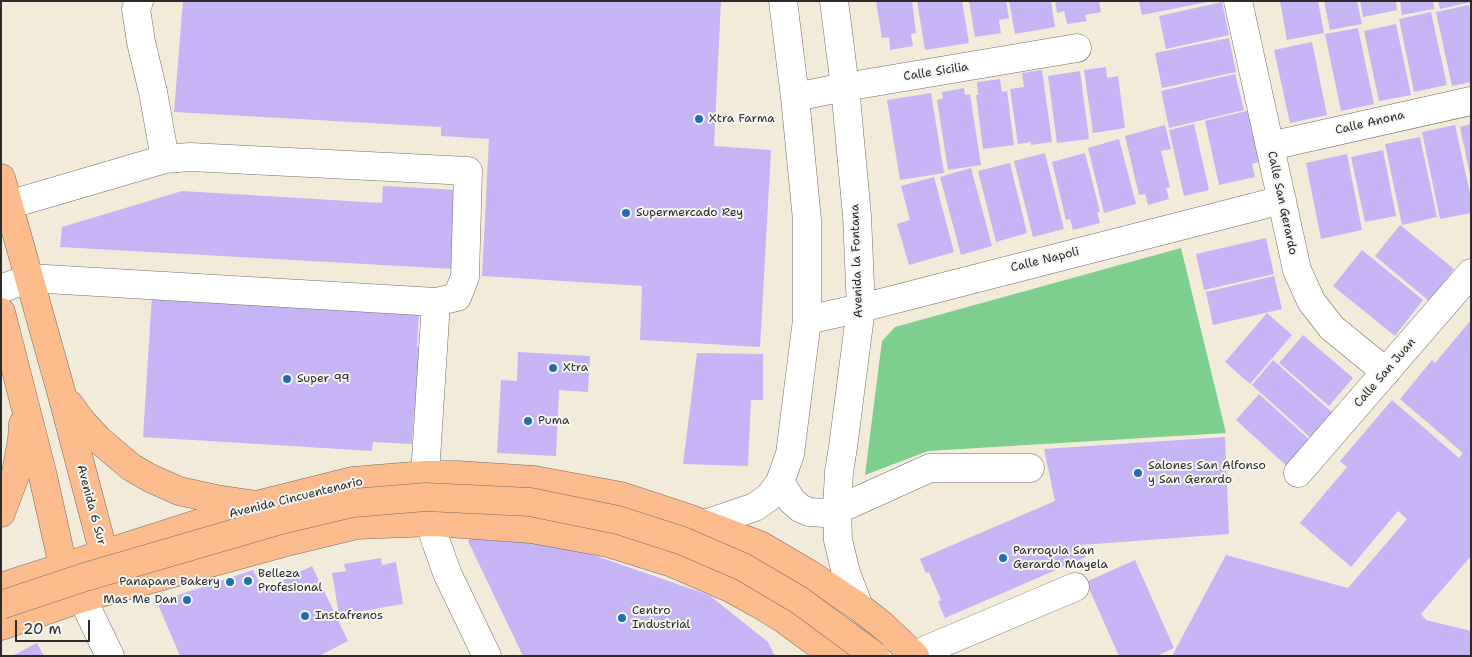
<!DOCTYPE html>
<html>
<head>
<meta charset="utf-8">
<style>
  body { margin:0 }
  #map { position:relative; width:1472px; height:657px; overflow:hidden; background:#f3ebda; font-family:"Shantell Sans",sans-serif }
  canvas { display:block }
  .frame { position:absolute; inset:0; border:2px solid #2b2b2b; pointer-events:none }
  .scale { position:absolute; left:15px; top:620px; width:75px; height:22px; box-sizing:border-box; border:2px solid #2b2b2b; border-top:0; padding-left:6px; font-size:15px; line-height:18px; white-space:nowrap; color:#2b2b2b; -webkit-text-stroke:4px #f6f6f2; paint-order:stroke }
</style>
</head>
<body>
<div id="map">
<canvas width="1472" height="657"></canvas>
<div class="frame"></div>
<div class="scale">20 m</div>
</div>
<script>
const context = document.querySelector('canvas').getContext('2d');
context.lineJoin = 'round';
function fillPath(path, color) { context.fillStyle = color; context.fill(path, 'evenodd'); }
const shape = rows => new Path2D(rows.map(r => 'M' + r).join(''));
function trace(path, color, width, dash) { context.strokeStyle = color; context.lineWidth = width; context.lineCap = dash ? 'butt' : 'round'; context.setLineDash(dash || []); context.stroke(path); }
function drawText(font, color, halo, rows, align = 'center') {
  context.font = font + ' "Shantell Sans",sans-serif'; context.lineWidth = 4; context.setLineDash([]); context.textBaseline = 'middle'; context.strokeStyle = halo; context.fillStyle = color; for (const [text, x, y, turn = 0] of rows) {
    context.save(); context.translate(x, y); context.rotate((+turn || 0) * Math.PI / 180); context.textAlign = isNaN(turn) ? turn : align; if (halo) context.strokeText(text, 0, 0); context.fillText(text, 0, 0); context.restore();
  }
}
fillPath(shape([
  [1181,248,1226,433,928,451,865,475,882,341,895,327]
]), '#7ece8e');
fillPath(shape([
  [183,1,721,1,714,146,771,150,760,347,640,340,642,286,482,276,489,139,441,136,441,127,174,112],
  [876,1,912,1,916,33,911,34,913,46,890,50,889,37,882,38],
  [917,1,962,1,969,43,925,50],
  [969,1,1006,1,1009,18,999,20,1001,33,975,37],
  [1009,1,1051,1,1055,27,1015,34],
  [1055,1,1099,1,1101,12,1085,15,1087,21,1067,24,1064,11,1057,13],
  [1139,1,1207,1,1207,2,1142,15],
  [1280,1,1318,1,1324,33,1287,40],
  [1324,1,1357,1,1362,24,1330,30],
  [1360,1,1396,1,1397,10,1363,17],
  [1400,1,1433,1,1434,9,1402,15],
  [1438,1,1471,1,1471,2,1440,9],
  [1222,2,1229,35,1166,49,1159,16],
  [1469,5,1471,12,1471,82,1452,86,1436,12],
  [1431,12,1447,85,1414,92,1399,19],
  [1396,24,1411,95,1379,101,1364,31],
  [1358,28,1374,104,1341,111,1325,34],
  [1229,38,1236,72,1162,88,1155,53],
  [1312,42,1327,115,1290,123,1274,50],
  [1106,67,1107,78,1118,76,1125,128,1093,133,1084,70],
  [1042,70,1052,142,1031,145,1031,142,1018,144,1010,89,1024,87,1022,73],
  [1080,71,1089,139,1057,143,1048,76],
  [1235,74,1244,110,1169,128,1161,91],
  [1000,79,1002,92,1007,91,1014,145,983,149,976,95,978,95,977,82],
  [964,88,965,95,970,94,981,165,948,170,937,100,943,98,942,92],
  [931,93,944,173,900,180,887,100],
  [1250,110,1262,161,1252,164,1255,177,1219,185,1205,121],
  [1194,124,1209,190,1184,196,1169,130],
  [1471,124,1471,175,1470,175,1460,127],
  [1165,125,1171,149,1161,151,1170,187,1166,188,1169,199,1148,205,1145,194,1139,195,1125,136],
  [1455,125,1471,198,1471,213,1440,219,1422,132],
  [1420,137,1437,217,1402,225,1385,144],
  [1119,139,1136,204,1104,213,1088,148],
  [1383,150,1396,216,1365,222,1351,157],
  [1045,153,1064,229,1033,237,1014,161],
  [1085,153,1100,212,1097,212,1100,223,1073,230,1070,219,1066,220,1052,162],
  [1347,154,1362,230,1321,239,1306,163],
  [1010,163,1027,233,996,242,978,171],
  [971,168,992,246,961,255,940,177],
  [934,177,954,252,909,265,897,224,910,220,901,186],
  [383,186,459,190,454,269,60,247,62,227,182,191,382,203],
  [1400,225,1454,269,1429,301,1375,256],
  [1266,238,1274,274,1204,290,1196,254],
  [1362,250,1423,300,1395,336,1333,286],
  [1274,276,1282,309,1213,325,1206,292],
  [152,296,419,312,417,347,429,348,425,411,414,410,412,444,373,442,372,451,143,437],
  [1267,313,1292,335,1250,384,1225,362],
  [1471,320,1471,556,1421,614,1426,620,1471,631,1471,656,1172,656,1226,555,1348,588,1407,519,1398,511,1351,567,1300,523,1347,467,1340,461,1392,400,1459,458,1463,453,1400,399,1432,360,1435,363],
  [1303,335,1353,378,1329,406,1279,363],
  [518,352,590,356,588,392,559,390,556,456,497,453,501,380,517,381],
  [697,353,763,354,763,400,751,400,748,466,683,464],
  [1273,360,1335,415,1313,440,1252,385],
  [1259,394,1312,442,1289,468,1236,420],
  [1225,437,1229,534,1081,545,1086,557,945,618,938,602,941,600,929,572,926,573,920,559,1055,501,1044,449],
  [473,536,573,548,709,595,768,642,775,656,523,656,468,541],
  [381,558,382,565,396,562,403,604,339,615,332,573,346,571,344,564],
  [1135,560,1174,648,1157,656,1119,656,1086,582],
  [312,566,348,641,319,656,180,656,157,602,253,570,263,590],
  [37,643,44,656,12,656]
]), '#c6b4f4');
const minor = shape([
  [139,1,136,9,141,42,153,92,165,159],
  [834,1,845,87,857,216,861,308,843,447,839,472,837,510,838,540,846,573,859,607],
  [1238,1,1297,270,1311,301,1332,328,1386,372],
  [795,97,845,87,1077,48],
  [1270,146,1471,101],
  [1,207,165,159,190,157,468,171,465,277,457,297,436,302],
  [1,289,29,278,436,302,425,475],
  [807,320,861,308,1282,200],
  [1298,473,1471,273],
  [780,482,792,501,800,508,809,512,825,513,837,510,930,468,1030,468],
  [434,522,434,536,447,573,487,656],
  [705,524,755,507,769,497,780,482,790,454,807,320,807,220,795,97,783,1],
  [82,598,110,656],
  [914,655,1075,587]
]);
const major = shape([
  [1,178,62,395,104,554,96,570],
  [1,312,42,472,63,566,72,581],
  [69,404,83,423,99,440,131,467,150,478,179,491,216,499,250,504],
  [1,513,16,473,22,439,23,424],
  [1,587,256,505,352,481,425,475,458,475,534,480,621,496,691,519,760,545,811,575,859,607,882,625,915,656],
  [1,626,82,598,283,543,357,525,434,522,531,529,608,543,672,563,732,589,759,604,785,620,834,656]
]);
trace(minor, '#716e68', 29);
trace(major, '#716e68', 29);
trace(minor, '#fff', 28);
trace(major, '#fbbb8d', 28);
const majorBridge = shape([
  [1,605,85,577,277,521,353,503,426,497,530,502,618,520,683,541,743,567,799,600,875,656]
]);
trace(majorBridge, '#716e68', 29, []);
trace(majorBridge, '#fbbb8d', 28);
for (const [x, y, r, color] of [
  [699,119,5,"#1f6fb2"],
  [626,213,5,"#1f6fb2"],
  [553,368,5,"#1f6fb2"],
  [287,379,5,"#1f6fb2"],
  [528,421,5,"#1f6fb2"],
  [1138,473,5,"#1f6fb2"],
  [1003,558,5,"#1f6fb2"],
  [248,581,5,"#1f6fb2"],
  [230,582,5,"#1f6fb2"],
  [187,600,5,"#1f6fb2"],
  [305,616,5,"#1f6fb2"],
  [622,618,5,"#1f6fb2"]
]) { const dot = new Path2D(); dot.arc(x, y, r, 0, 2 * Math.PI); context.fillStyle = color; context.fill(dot); trace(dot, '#f6f6f2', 2); }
drawText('12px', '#2b2b2b', '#f6f6f2', [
  ["Calle Sicilia",936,72,-9],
  ["Calle Anona",1370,123,-13],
  ["Calle San Gerardo",1282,203,78],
  ["Calle Napoli",1045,260,-14],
  ["Avenida la Fontana",857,261,-92],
  ["Calle San Juan",1385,373,-49],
  ["Avenida Cincuentenario",296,498,-14],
  ["Avenida 6 Sur",91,505,75]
]);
drawText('12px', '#2b2b2b', '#f6f6f2', [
  ["Xtra Farma",709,119],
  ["Supermercado Rey",636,213],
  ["Xtra",563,368],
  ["Super 99",297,379],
  ["Puma",538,421],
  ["Salones San Alfonso",1148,466],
  ["y San Gerardo",1148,480],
  ["Parroquia San",1013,551],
  ["Gerardo Mayela",1013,565],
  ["Belleza",258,574],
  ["Profesional",258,588],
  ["Panapane Bakery",220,582,"right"],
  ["Mas Me Dan",177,600,"right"],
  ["Centro",632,611],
  ["Industrial",632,625],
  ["Instafrenos",315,616]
], 'left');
</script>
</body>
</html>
